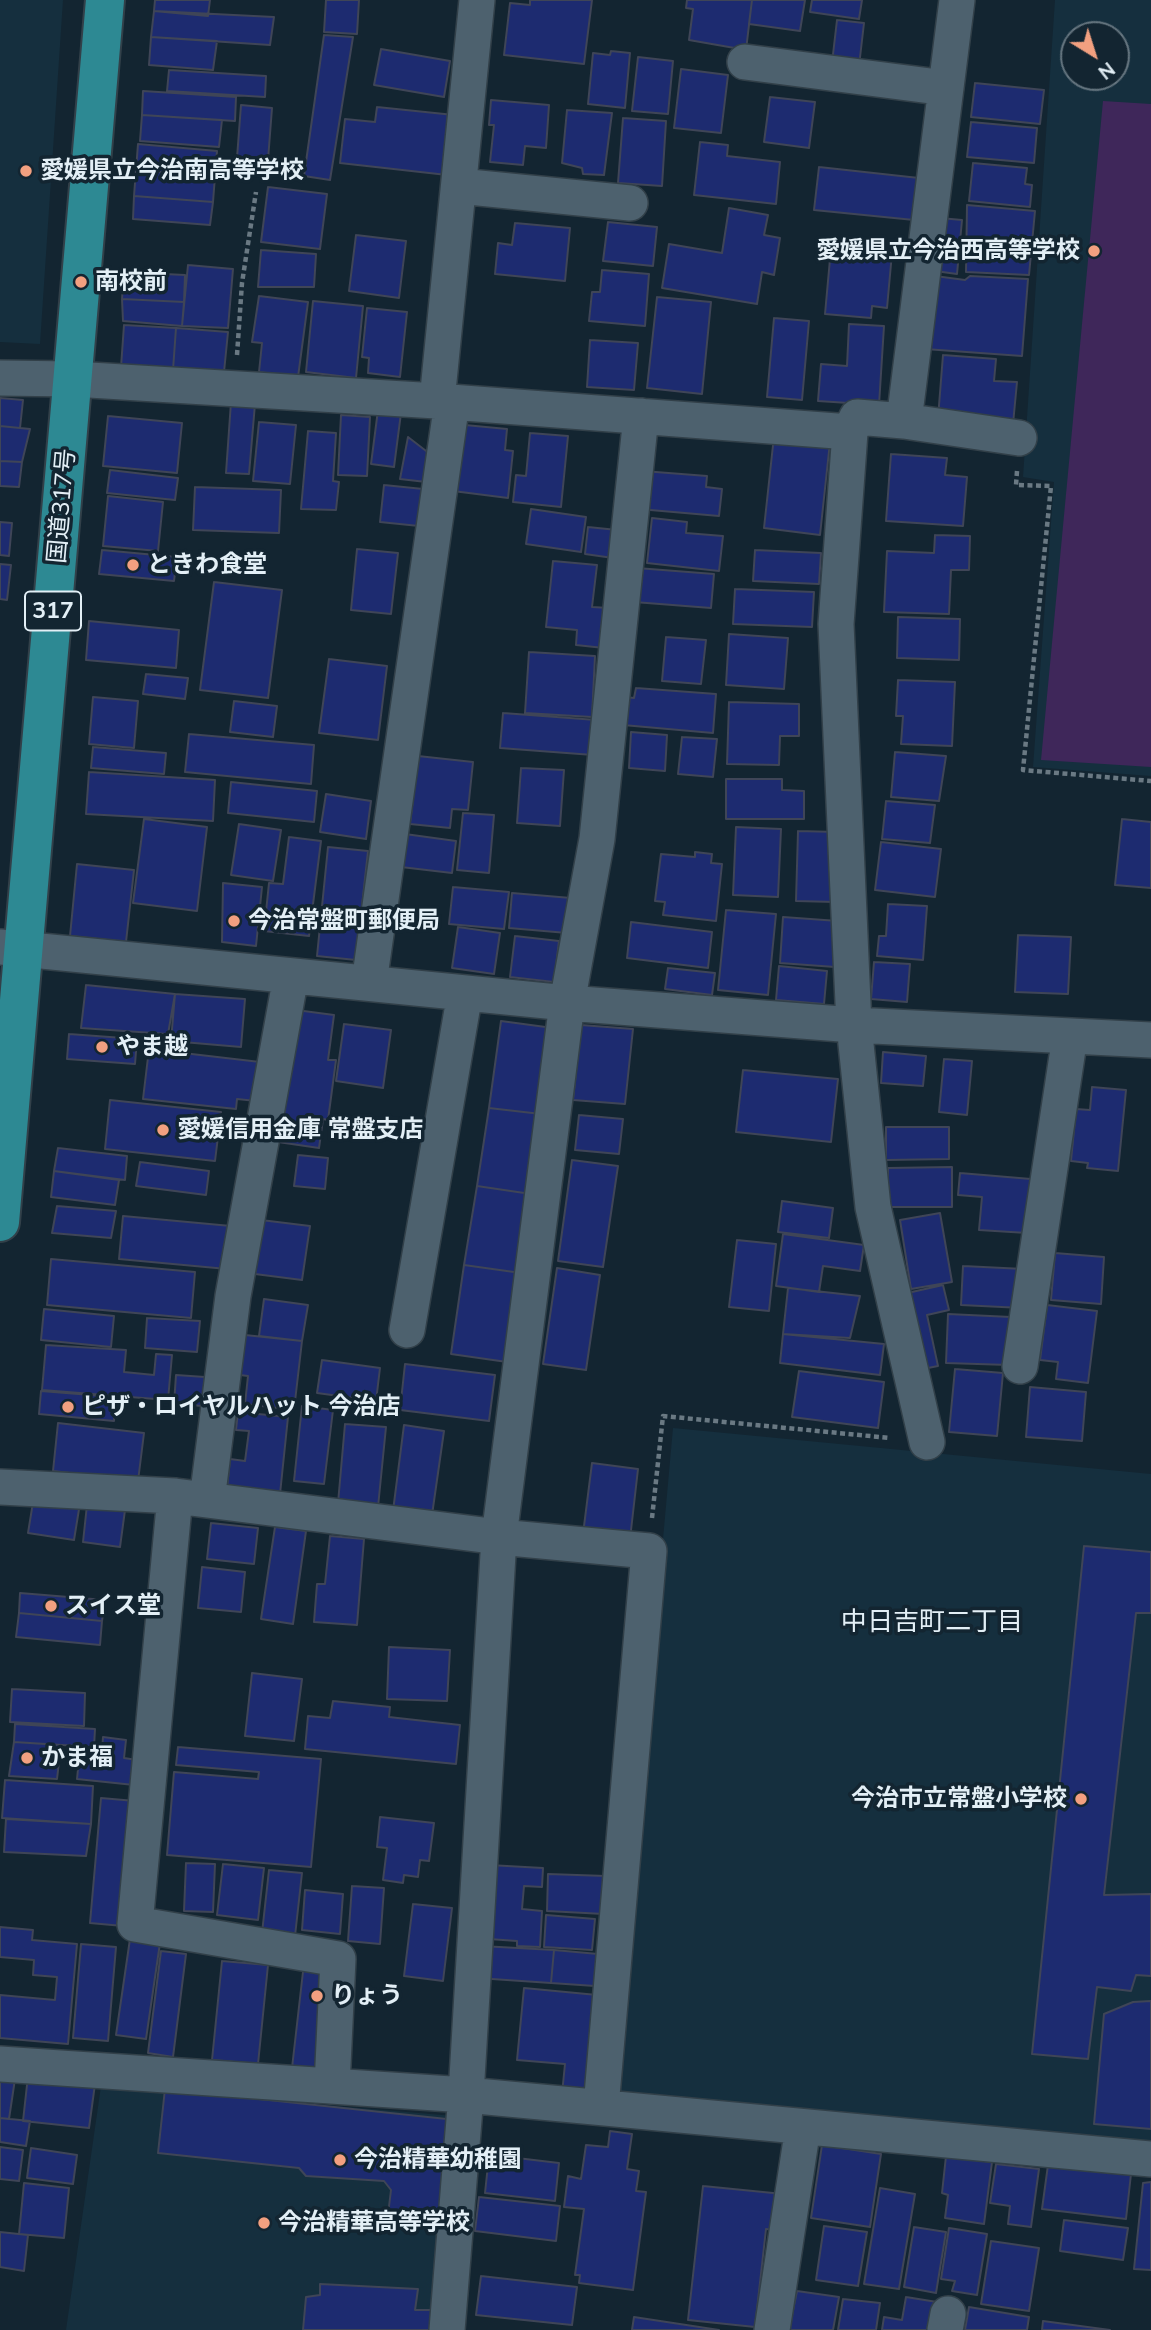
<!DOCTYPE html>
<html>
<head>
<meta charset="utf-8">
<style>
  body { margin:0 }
  #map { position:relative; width:1151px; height:2330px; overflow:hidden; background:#132531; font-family:Mulish,sans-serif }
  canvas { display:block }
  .north { position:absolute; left:1060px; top:21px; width:70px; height:70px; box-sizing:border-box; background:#132531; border:2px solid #667680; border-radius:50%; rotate:142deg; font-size:19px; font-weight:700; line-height:28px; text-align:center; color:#e3eff6 }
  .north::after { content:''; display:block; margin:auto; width:24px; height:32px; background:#f2a080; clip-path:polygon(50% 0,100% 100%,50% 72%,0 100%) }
</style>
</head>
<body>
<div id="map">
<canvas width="1151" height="2330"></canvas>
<div class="north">N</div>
</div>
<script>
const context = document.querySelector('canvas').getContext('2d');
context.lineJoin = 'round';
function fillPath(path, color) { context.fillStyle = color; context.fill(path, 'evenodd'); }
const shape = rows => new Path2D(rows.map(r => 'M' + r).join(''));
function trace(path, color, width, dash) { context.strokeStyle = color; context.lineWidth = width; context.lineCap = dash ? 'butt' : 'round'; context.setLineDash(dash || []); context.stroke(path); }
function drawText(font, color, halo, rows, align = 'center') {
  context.font = font + ' Mulish,"Noto Sans JP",sans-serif'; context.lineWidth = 7; context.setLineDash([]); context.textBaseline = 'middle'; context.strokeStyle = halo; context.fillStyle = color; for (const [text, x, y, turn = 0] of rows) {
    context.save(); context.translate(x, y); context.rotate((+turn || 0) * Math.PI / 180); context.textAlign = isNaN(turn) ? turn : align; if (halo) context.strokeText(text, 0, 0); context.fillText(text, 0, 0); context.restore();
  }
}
fillPath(shape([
  [0,0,63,0,40,344,0,342],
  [1055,0,1151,0,1151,776,1033,767,1054,482,1023,477],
  [1074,35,1116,35,1116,77,1074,77],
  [673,1428,1151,1474,1151,2144,613,2093],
  [101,2086,454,2116,437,2330,66,2330]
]), '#152f3e');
fillPath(shape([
  [1103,101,1151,104,1151,767,1041,760]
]), '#3f275a');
const building = shape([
  [155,0,210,0,208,16,154,11,155,0],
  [326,0,359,0,357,34,324,32,326,0],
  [530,0,592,0,584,64,504,55,510,3,530,5,530,0],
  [687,0,752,0,746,50,689,40,693,9,686,8,687,0],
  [752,0,805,0,800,31,749,24,752,0],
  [812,0,862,0,859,19,810,12,812,0],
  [154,11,274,17,270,45,151,37,154,11],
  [837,20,864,23,859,66,832,63,837,20],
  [324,35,353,37,330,180,304,176,324,35],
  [151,37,217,41,213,70,149,65,151,37],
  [381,49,450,61,444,97,374,85,381,49],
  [611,51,630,53,625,108,588,104,593,53,610,55,611,51],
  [638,57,673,61,668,114,632,111,638,57],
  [681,69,728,75,721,133,674,128,681,69],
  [169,70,266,76,265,97,167,91,169,70],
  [975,83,1044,90,1040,124,971,117,975,83],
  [143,91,236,97,235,121,142,115,143,91],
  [770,97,815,102,809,148,764,142,770,97],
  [491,100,549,105,546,148,525,146,523,165,490,162,494,125,489,125,491,100],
  [241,105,272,108,267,173,236,171,241,105],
  [377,107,454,115,447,175,340,163,345,119,375,122,377,107],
  [567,110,612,113,604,175,583,174,582,168,562,163,567,110],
  [142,115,222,120,219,147,140,141,142,115],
  [623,118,666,121,662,186,618,183,623,118],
  [971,122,1037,128,1034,163,967,157,971,122],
  [700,142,728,145,727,156,780,162,776,204,694,195,700,142],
  [138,144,217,151,215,176,136,170,138,144],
  [973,163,1027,168,1025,184,1032,185,1030,207,969,201,973,163],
  [819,167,919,178,914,220,814,210,819,167],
  [136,170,215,176,213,202,134,196,136,170],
  [268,187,327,194,320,249,261,242,268,187],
  [134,196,213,202,210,225,133,219,134,196],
  [967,205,1035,211,1029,275,966,272,967,205],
  [729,208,768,215,764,235,780,238,774,275,762,272,757,304,662,288,669,244,722,253,729,208],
  [940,218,962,220,957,274,935,271,940,218],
  [608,222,657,227,653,266,603,261,608,222],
  [515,223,570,228,565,281,495,274,498,243,512,245,515,223],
  [356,235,406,241,399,298,349,291,356,235],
  [831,248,892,253,887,308,872,306,871,318,825,314,831,248],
  [261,250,316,254,314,287,258,287,261,250],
  [188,265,233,269,228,328,182,326,188,265],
  [602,270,649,274,645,326,589,321,592,292,600,292,602,270],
  [124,272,185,275,184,302,122,299,124,272],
  [935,276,965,280,970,276,1028,279,1022,356,925,349,935,276],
  [259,296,308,302,298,377,259,372,262,343,252,342,259,296],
  [657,297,711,302,702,394,647,388,657,297],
  [122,299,184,302,182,326,123,321,122,299],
  [313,301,363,306,356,378,306,372,313,301],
  [367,308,407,312,400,377,368,373,369,358,362,357,367,308],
  [774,318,809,321,802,400,767,397,774,318],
  [849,324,884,326,879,405,818,401,821,364,847,366,849,324],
  [124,325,176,328,173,370,121,367,124,325],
  [176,328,228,332,224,372,173,370,176,328],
  [590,340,638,343,634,390,587,387,590,340],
  [943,355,996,359,994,381,1017,382,1013,424,938,418,943,355],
  [0,398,23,400,20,428,0,426,0,398],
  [231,402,255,404,249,474,226,473,231,402],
  [378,410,401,413,394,467,371,464,378,410],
  [341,415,370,417,367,476,338,475,341,415],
  [108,416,182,423,177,473,103,466,108,416],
  [259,422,296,425,290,484,253,481,259,422],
  [465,425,507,429,505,450,513,451,508,498,453,491,465,425],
  [0,426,30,429,22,462,0,461,0,426],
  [308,431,336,433,333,481,339,482,336,510,301,509,308,431],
  [530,433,568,436,561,507,513,502,516,475,526,476,530,433],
  [774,436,830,442,820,535,764,528,774,436],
  [408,437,430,454,426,482,400,479,408,437],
  [891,454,947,458,945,475,967,477,963,526,886,521,891,454],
  [0,461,22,462,19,487,0,486,0,461],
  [110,470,178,478,175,500,107,493,110,470],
  [643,471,707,476,706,487,722,489,719,516,639,509,643,471],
  [384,485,423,489,419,526,380,522,384,485],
  [195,487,281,490,279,533,193,530,195,487],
  [108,496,163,502,158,551,103,546,108,496],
  [531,509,586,517,581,552,526,544,531,509],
  [652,518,687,522,686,533,723,536,719,571,647,563,652,518],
  [0,522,12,523,9,556,0,555,0,522],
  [588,527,617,530,613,558,585,554,588,527],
  [935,535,970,536,969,570,951,570,949,614,884,612,887,551,934,553,935,535],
  [357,549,398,553,391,614,351,610,357,549],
  [102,550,177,557,174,581,99,574,102,550],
  [755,550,821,553,819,584,753,581,755,550],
  [553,561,597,565,592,607,609,608,604,648,576,645,577,630,546,627,553,561],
  [0,564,11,565,7,600,0,599,0,564],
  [637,568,714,574,711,608,634,602,637,568],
  [214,582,282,590,268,698,200,690,214,582],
  [735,589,814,592,812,627,733,624,735,589],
  [898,617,960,619,959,660,897,658,898,617],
  [89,621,179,630,176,668,86,660,89,621],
  [729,634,788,638,784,689,726,685,729,634],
  [666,637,706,640,701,684,662,681,666,637],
  [529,652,595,656,592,717,525,713,529,652],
  [329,659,387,666,378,740,319,733,329,659],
  [146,674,188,678,185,699,143,694,146,674],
  [898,680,955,682,952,746,901,744,903,716,896,716,898,680],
  [636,688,716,694,713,733,623,725,625,697,634,698,636,688],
  [93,697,138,701,134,748,89,744,93,697],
  [234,701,277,706,273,737,230,732,234,701],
  [729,702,799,704,799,736,780,736,779,765,727,764,729,702],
  [503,713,596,720,593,755,500,748,503,713],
  [631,732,667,735,665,771,629,768,631,732],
  [189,734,314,745,311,784,185,772,189,734],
  [682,737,717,739,713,777,678,774,682,737],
  [93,747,166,753,164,774,91,768,93,747],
  [895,752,946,756,939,801,891,797,895,752],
  [418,756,473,762,468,810,452,809,450,828,410,824,418,756],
  [521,768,564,770,560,826,517,823,521,768],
  [89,772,215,780,213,821,86,814,89,772],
  [726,779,782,779,782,790,804,791,804,819,726,819,726,779],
  [231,782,317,791,314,822,228,813,231,782],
  [326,794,371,801,366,839,320,832,326,794],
  [886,801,935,805,930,843,882,839,886,801],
  [463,813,494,815,489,873,457,870,463,813],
  [144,819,207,827,197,911,133,903,144,819],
  [1122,819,1151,822,1151,888,1115,885,1122,819],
  [239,824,281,830,273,881,231,875,239,824],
  [736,827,781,829,778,897,733,895,736,827],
  [798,831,837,832,835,902,796,901,798,831],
  [405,834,456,841,452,873,401,867,405,834],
  [289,837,321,841,309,936,264,931,269,883,283,884,289,837],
  [881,842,941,849,935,897,875,890,881,842],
  [328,847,368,851,356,960,317,956,328,847],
  [695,852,712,854,711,863,722,864,716,921,663,915,665,902,655,901,661,854,695,857,695,852],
  [77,864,134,870,126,942,70,936,77,864],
  [223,883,262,887,256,946,222,942,223,883],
  [453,887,509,892,504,929,449,924,453,887],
  [512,893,571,898,567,933,509,928,512,893],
  [888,904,927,906,923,960,877,956,879,936,886,936,888,904],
  [726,910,776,914,768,995,718,990,726,910],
  [783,917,838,921,835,967,780,963,783,917],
  [631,922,712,932,708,968,627,958,631,922],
  [458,927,500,933,494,974,452,968,458,927],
  [1018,935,1071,937,1068,994,1015,992,1018,935],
  [515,936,559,941,554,982,510,977,515,936],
  [874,962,910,964,907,1002,871,999,874,962],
  [779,966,827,971,824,1004,776,1000,779,966],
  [668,968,715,973,712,995,665,989,668,968],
  [86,985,175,994,168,1034,81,1028,86,985],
  [175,994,245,999,241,1047,171,1041,175,994],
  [296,1010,334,1015,328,1060,336,1060,328,1120,323,1119,319,1148,278,1142,296,1010],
  [501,1021,553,1028,541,1114,489,1108,501,1021],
  [344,1024,391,1030,383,1088,336,1081,344,1024],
  [581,1025,633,1029,625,1104,573,1100,581,1025],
  [69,1034,137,1039,135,1064,67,1059,69,1034],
  [149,1049,260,1062,256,1101,237,1099,236,1109,143,1099,149,1049],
  [883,1052,926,1056,923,1086,881,1083,883,1052],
  [944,1059,972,1061,967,1115,939,1112,944,1059],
  [743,1070,838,1079,831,1142,736,1132,743,1070],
  [1092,1087,1126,1090,1118,1171,1087,1168,1088,1163,1071,1161,1076,1109,1090,1110,1092,1087],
  [110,1100,221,1112,215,1161,105,1149,110,1100],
  [489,1108,541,1114,531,1194,477,1186,489,1108],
  [579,1115,623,1119,619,1154,575,1150,579,1115],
  [886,1127,949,1127,949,1159,886,1160,886,1127],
  [58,1148,127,1156,125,1180,54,1171,58,1148],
  [298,1155,328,1158,325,1189,294,1186,298,1155],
  [572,1160,618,1166,603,1267,558,1261,572,1160],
  [140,1162,209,1171,206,1195,136,1186,140,1162],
  [952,1167,952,1207,888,1207,888,1168,952,1167],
  [54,1171,119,1180,115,1205,51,1197,54,1171],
  [960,1173,1031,1179,1027,1233,979,1230,982,1197,958,1195,960,1173],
  [477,1186,531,1194,521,1273,464,1265,477,1186],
  [782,1201,833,1208,829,1238,778,1232,782,1201],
  [57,1206,116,1211,111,1238,52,1233,57,1206],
  [940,1213,952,1282,911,1289,900,1220,940,1213],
  [123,1216,231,1226,227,1269,119,1259,123,1216],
  [261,1220,310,1226,302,1280,255,1274,261,1220],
  [783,1234,864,1245,860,1271,823,1266,819,1292,776,1286,783,1234],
  [737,1240,776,1244,769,1311,729,1307,737,1240],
  [1055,1253,1104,1257,1101,1304,1051,1300,1055,1253],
  [51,1259,195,1272,191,1318,47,1305,51,1259],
  [464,1265,521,1273,507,1362,451,1354,464,1265],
  [963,1266,1024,1269,1022,1308,961,1305,963,1266],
  [557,1268,600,1275,586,1370,543,1364,557,1268],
  [943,1285,949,1310,927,1315,938,1366,918,1370,903,1294,943,1285],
  [788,1288,860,1296,850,1338,783,1334,788,1288],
  [264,1299,308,1305,302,1341,259,1336,264,1299],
  [1047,1305,1097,1311,1088,1383,1056,1379,1058,1362,1040,1360,1047,1305],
  [44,1309,114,1316,111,1347,41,1340,44,1309],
  [948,1314,1011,1317,1009,1365,946,1363,948,1314],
  [147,1318,200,1321,197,1352,145,1348,147,1318],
  [783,1334,884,1344,880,1375,780,1363,783,1334],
  [245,1335,302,1341,294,1410,245,1404,248,1376,240,1375,245,1335],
  [46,1345,126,1350,124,1372,154,1375,156,1354,172,1355,168,1400,42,1390,46,1345],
  [322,1360,380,1368,376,1401,317,1393,322,1360],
  [405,1364,495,1375,489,1421,400,1410,405,1364],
  [955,1369,1003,1373,997,1436,949,1432,955,1369],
  [799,1371,884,1382,878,1428,792,1417,799,1371],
  [176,1375,205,1377,203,1406,174,1404,176,1375],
  [1030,1387,1086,1392,1082,1441,1026,1437,1030,1387],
  [41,1391,116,1397,114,1421,39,1414,41,1391],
  [302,1406,333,1410,324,1484,294,1481,302,1406],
  [238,1412,288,1417,280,1494,227,1489,230,1459,245,1461,249,1431,236,1430,238,1412],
  [58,1423,144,1433,138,1481,53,1471,58,1423],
  [345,1424,386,1427,378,1507,338,1503,345,1424],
  [404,1425,444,1431,432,1515,393,1511,404,1425],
  [592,1463,638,1469,630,1539,583,1534,592,1463],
  [34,1496,80,1503,74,1540,28,1533,34,1496],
  [87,1505,125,1510,120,1547,83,1542,87,1505],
  [211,1523,258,1528,254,1564,207,1559,211,1523],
  [275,1527,306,1531,293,1624,261,1619,275,1527],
  [330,1536,364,1539,357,1625,314,1622,317,1584,325,1584,330,1536],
  [1084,1546,1151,1552,1151,1613,1136,1613,1104,1895,1151,1894,1151,1976,1136,1975,1131,1991,1097,1987,1088,2059,1032,2054,1084,1546],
  [202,1567,245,1572,241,1612,198,1608,202,1567],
  [20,1593,105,1600,102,1621,19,1613,20,1593],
  [19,1613,102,1621,100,1645,16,1637,19,1613],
  [389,1647,450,1650,447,1701,387,1699,389,1647],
  [252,1673,302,1679,294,1741,245,1736,252,1673],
  [12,1689,85,1693,84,1726,10,1722,12,1689],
  [333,1701,390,1707,389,1717,460,1725,456,1764,305,1749,308,1716,330,1718,333,1701],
  [15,1724,95,1729,94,1747,14,1742,15,1724],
  [103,1737,126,1740,124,1758,137,1760,134,1785,77,1779,80,1749,102,1751,103,1737],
  [14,1742,61,1745,57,1779,9,1776,14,1742],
  [178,1747,321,1759,311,1867,167,1855,174,1772,258,1779,259,1772,176,1765,178,1747],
  [5,1780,93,1786,91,1824,2,1818,5,1780],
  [101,1798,135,1801,123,1926,90,1923,101,1798],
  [380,1817,434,1823,429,1861,420,1860,418,1877,404,1875,403,1883,383,1880,387,1848,377,1847,380,1817],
  [6,1819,91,1824,86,1856,4,1852,6,1819],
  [186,1863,215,1864,213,1912,184,1911,186,1863],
  [223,1864,264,1868,258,1920,217,1915,223,1864],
  [489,1865,543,1868,542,1887,524,1886,522,1909,542,1911,540,1947,517,1946,517,1941,489,1939,489,1865],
  [269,1870,302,1873,295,1936,262,1933,269,1870],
  [548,1874,606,1876,604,1914,547,1911,548,1874],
  [352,1886,384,1888,380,1944,348,1941,352,1886],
  [305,1890,343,1894,340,1934,302,1930,305,1890],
  [413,1904,452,1908,443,1981,404,1976,413,1904],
  [546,1915,595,1919,592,1950,544,1947,546,1915],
  [0,1927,33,1930,32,1940,77,1944,68,2044,0,2038,0,1995,55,2000,57,1977,33,1975,34,1960,0,1957,0,1927],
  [130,1939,160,1943,146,2039,116,2035,130,1939],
  [81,1944,116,1947,108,2041,73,2038,81,1944],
  [481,1946,554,1950,551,1983,477,1978,481,1946],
  [554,1950,598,1954,595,1986,551,1983,554,1950],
  [161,1951,186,1954,173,2057,148,2053,161,1951],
  [222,1961,268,1965,258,2064,212,2060,222,1961],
  [304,1963,335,1966,323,2072,292,2068,304,1963],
  [524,1988,597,1995,587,2096,562,2094,565,2064,517,2060,524,1988],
  [1151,2001,1151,2129,1094,2124,1104,2014,1133,2002,1151,2001],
  [28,2076,95,2084,89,2128,23,2121,28,2076],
  [0,2077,15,2079,9,2119,0,2118,0,2077],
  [165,2089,456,2120,443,2229,387,2223,391,2190,384,2181,306,2176,299,2168,158,2153,165,2089],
  [0,2118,30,2121,26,2146,0,2142,0,2118],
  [610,2131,632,2134,627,2169,639,2171,636,2191,646,2192,633,2290,579,2283,580,2275,575,2275,584,2209,564,2207,568,2176,581,2179,586,2145,608,2147,610,2131],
  [822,2145,881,2154,870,2227,811,2218,822,2145],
  [490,2146,518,2149,517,2158,559,2163,555,2201,485,2193,490,2146],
  [0,2147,23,2150,19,2181,0,2179,0,2147],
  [31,2148,77,2155,73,2184,27,2178,31,2148],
  [946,2156,992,2162,984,2224,945,2218,948,2195,942,2193,946,2156],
  [996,2164,1039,2169,1031,2227,1008,2224,1010,2206,990,2203,996,2164],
  [1048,2165,1131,2174,1126,2219,1042,2209,1048,2165],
  [1151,2182,1151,2270,1134,2269,1143,2183,1151,2182],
  [24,2183,69,2188,64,2238,19,2234,24,2183],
  [703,2186,783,2194,779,2231,766,2229,755,2327,688,2320,703,2186],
  [880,2188,915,2194,899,2289,864,2284,880,2188],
  [479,2197,560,2206,556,2241,475,2231,479,2197],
  [1064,2220,1128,2228,1123,2260,1060,2251,1064,2220],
  [824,2226,867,2232,858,2286,816,2280,824,2226],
  [914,2227,946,2232,936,2293,904,2287,914,2227],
  [949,2228,987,2234,977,2295,952,2291,955,2281,941,2279,949,2228],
  [0,2232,28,2235,24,2271,0,2267,0,2232],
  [991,2241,1039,2248,1029,2311,981,2304,991,2241],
  [481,2276,577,2287,572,2325,476,2315,481,2276],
  [320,2284,418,2289,415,2310,436,2310,434,2330,303,2330,306,2297,320,2295,320,2284],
  [797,2291,839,2297,833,2330,789,2330,797,2291],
  [906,2297,937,2302,932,2330,882,2330,884,2317,902,2320,906,2297],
  [843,2299,880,2303,876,2330,838,2330,843,2299],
  [969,2307,1029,2317,1027,2330,965,2330,969,2307],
  [634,2317,719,2330,632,2330,634,2317],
  [1043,2321,1110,2330,1042,2330,1043,2321]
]);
fillPath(building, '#1d2b70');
trace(building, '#3f4557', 2);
const minor = shape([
  [957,0,904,421,1019,438],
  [745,62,946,88],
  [459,186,630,203],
  [0,378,73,379,437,401,850,432,857,417,904,421],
  [437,401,477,0],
  [850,432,836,624,854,1025,873,1207,927,1442],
  [0,947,567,1003,854,1025,1151,1040],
  [369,983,452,402],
  [407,1330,465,993],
  [1020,1366,1070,1036],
  [0,1487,175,1496,499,1537,649,1551,601,2107],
  [175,1496,135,1924,338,1959,332,2086],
  [207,1500,233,1296,291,976],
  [0,2064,466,2095,1151,2159],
  [447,2330,466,2095,499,1537,567,1003,597,839,641,416],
  [772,2330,803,2127],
  [945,2330,948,2314]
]);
const trunk = shape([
  [0,1222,105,0]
]);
trace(minor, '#324049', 38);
trace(trunk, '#324049', 42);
trace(shape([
  [237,355,242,283,256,192],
  [1017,471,1016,485,1051,486,1023,770,1151,781],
  [652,1518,663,1416,890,1438]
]), '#6a7983', 4.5, [5, 3.5]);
trace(minor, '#4d616e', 35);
trace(trunk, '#2d8993', 38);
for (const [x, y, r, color] of [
  [26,171,7,"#f2a080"],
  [1094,251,7,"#f2a080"],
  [81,282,7,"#f2a080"],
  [133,565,7,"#f2a080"],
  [234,921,7,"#f2a080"],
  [102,1047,7,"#f2a080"],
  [163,1130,7,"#f2a080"],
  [68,1407,7,"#f2a080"],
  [51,1606,7,"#f2a080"],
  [27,1758,7,"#f2a080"],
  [1081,1799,7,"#f2a080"],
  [317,1996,7,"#f2a080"],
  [340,2160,7,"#f2a080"],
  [264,2223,7,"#f2a080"]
]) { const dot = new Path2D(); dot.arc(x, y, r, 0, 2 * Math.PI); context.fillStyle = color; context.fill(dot); trace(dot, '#132531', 2.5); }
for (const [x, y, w] of [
  [53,611,56]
]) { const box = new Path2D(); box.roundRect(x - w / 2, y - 19.5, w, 39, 5); context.fillStyle = '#132531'; context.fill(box); trace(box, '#e3eff6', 2); }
drawText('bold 23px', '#e3eff6', null, [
  ["317",53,611]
]);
drawText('bold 24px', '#e3eff6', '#132531', [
  ["愛媛県立今治南高等学校",40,171],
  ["愛媛県立今治西高等学校",1080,251,"right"],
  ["南校前",95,282],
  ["ときわ食堂",147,565],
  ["今治常盤町郵便局",248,921],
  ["やま越",116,1047],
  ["愛媛信用金庫 常盤支店",177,1130],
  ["ピザ・ロイヤルハット 今治店",82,1407],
  ["スイス堂",65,1606],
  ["かま福",41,1758],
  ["今治市立常盤小学校",1067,1799,"right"],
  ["りょう",331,1996],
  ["今治精華幼稚園",354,2160],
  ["今治精華高等学校",278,2223]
], 'left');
drawText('24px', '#e3eff6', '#132531', [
  ["国道317号",62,506,-85]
]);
drawText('26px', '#e3eff6', '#132531', [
  ["中日吉町二丁目",932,1622]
]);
</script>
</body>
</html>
